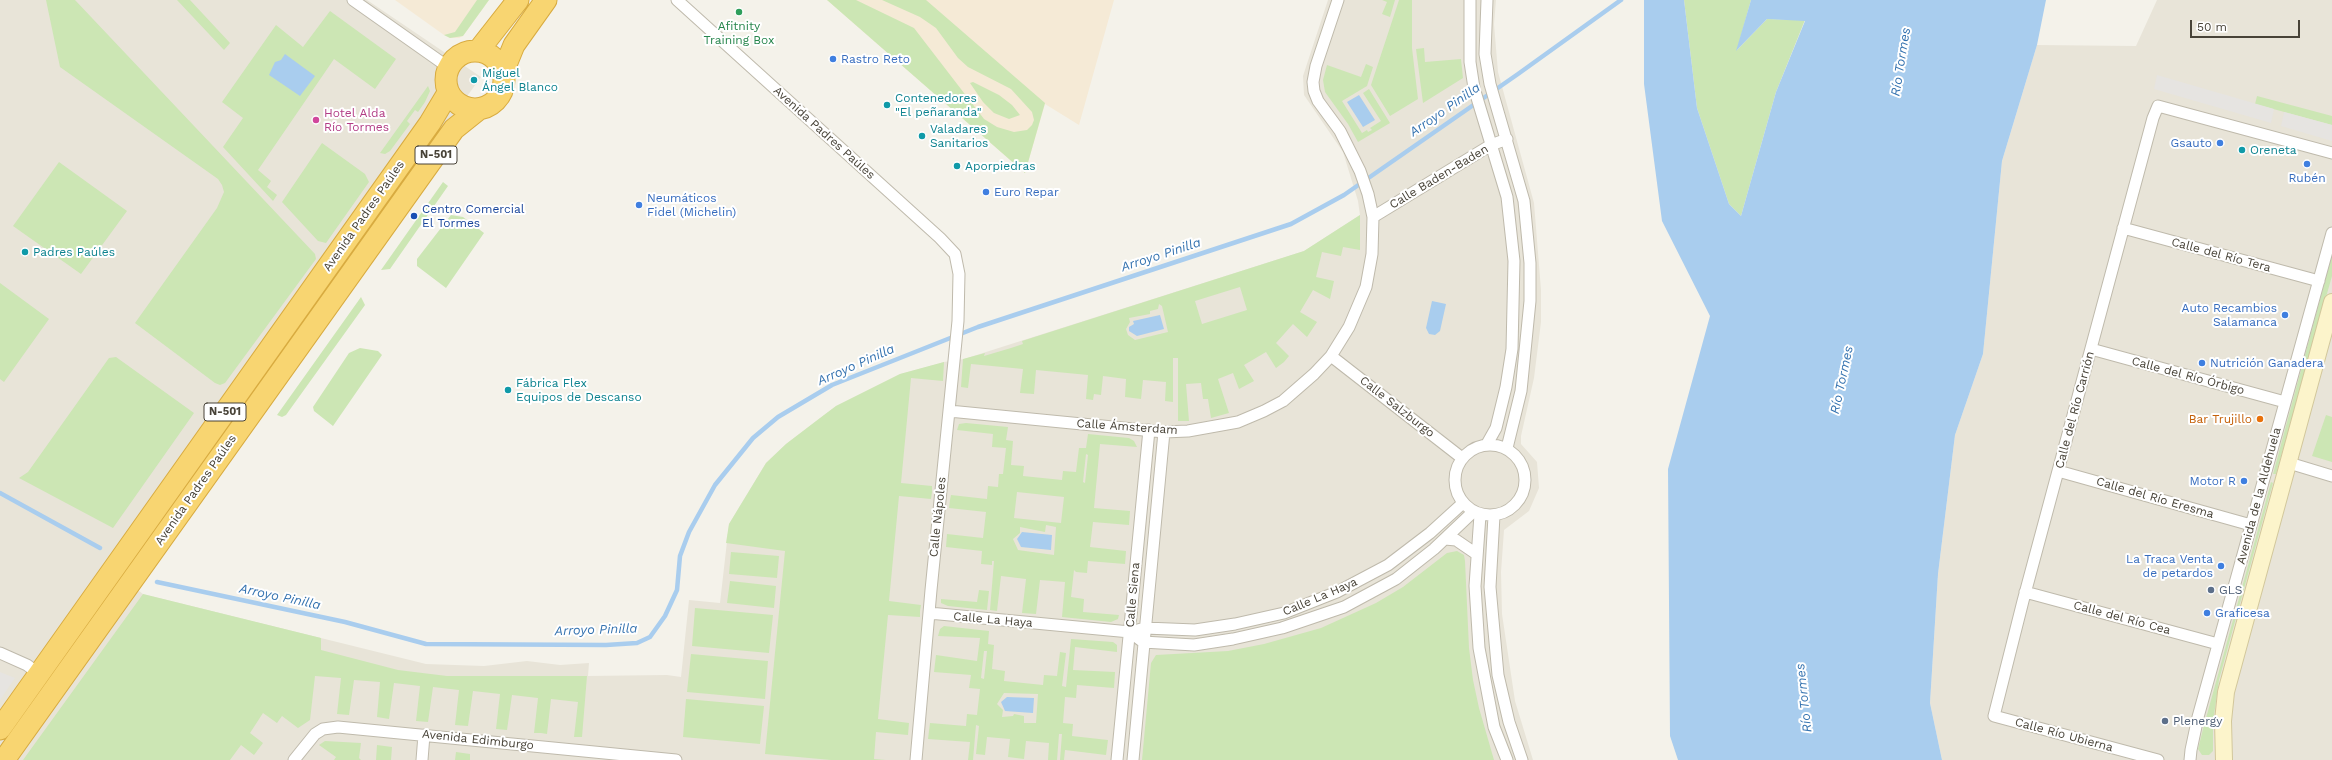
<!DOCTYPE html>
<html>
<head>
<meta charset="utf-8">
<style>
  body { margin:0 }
  #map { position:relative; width:2332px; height:760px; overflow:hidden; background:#f4f2ea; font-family:"Work Sans",sans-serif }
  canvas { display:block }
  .scale { position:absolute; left:2190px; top:20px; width:110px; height:18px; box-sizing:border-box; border:2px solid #484338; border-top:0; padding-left:5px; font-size:12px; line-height:14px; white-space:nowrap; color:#484338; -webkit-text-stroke:3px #fff; paint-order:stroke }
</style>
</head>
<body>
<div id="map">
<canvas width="2332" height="760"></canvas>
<div class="scale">50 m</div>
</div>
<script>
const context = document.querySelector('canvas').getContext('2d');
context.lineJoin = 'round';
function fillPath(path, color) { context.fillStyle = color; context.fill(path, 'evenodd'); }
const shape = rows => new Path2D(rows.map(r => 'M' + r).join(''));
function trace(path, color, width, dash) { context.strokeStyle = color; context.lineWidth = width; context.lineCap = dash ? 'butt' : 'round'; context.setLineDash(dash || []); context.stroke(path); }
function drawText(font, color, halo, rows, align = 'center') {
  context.font = font + ' "Work Sans",sans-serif'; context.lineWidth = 4; context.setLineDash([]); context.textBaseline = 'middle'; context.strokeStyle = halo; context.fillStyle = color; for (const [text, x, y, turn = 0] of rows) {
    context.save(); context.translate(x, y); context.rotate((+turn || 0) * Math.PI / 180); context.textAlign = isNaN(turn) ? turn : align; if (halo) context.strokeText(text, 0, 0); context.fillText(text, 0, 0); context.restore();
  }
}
fillPath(shape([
  [0,0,367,0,481,77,176,499,122,578,143,594,426,664,484,666,527,661,560,665,589,663,588,676,667,675,681,677,689,600,720,603,729,524,766,463,786,444,836,406,900,374,944,362,964,359,1304,251,1360,215,1358,201,1343,152,1304,95,1303,76,1328,0,1496,0,1494,24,1498,72,1534,203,1541,290,1541,322,1534,378,1521,436,1521,444,1537,462,1539,488,1529,511,1504,530,1501,572,1502,614,1515,701,1533,760,0,760],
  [2157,0,2332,0,2332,760,1942,760,1930,703,1938,574,1955,435,1983,354,2002,161,2037,45,2136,46]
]), '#e8e4d8');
fillPath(shape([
  [395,0,489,0,463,36,459,38,450,38,444,35],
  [827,0,1114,0,1079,125,1045,104,1025,173]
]), '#f5ead6');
fillPath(shape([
  [46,0,75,0,315,254,316,259,225,383,220,385,215,383,135,323,217,208,224,192,222,185,218,179,60,67],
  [177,0,190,0,230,43,224,50],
  [477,0,489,0,463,36,450,38,444,35,455,32],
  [827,0,856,0,914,28,984,119,997,127,1014,132,1027,130,1032,125,1034,120,1032,112,1011,89,968,67,958,58,936,28,920,17,882,0,926,0,1045,103,1025,173],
  [1382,0,1395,0,1390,17,1382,14,1387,2],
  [1399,0,1412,0,1412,48,1418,99,1390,116,1371,85],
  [1684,0,1751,0,1737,50,1767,19,1805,20,1776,92,1741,216,1729,204,1697,108],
  [330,11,396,59,375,89,334,59,258,170,271,181,267,187,277,195,273,201,223,147,243,118,222,102,276,25,303,47],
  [1424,48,1425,62,1461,59,1463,78,1423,103,1416,49],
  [1366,64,1373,67,1367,86,1342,101,1362,133,1367,130,1368,132,1372,130,1370,128,1381,121,1363,93,1369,89,1390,123,1358,142,1348,124,1325,92,1323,80,1327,65,1361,77],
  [973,82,999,95,1012,105,1020,115,1009,119,994,113,983,102,970,83],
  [428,86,430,91,425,102,418,112,415,110,407,121,410,124,390,151,385,154,380,153],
  [2257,96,2332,116,2332,125,2255,104],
  [322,143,365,174,369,182,326,243,318,241,282,202],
  [59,162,127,211,81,274,13,226],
  [443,182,448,186,390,269,381,270],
  [451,215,463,217,484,233,446,288,417,266,417,259],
  [1360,215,1360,250,1343,247,1341,256,1322,252,1316,277,1334,281,1330,299,1313,290,1300,312,1317,322,1307,337,1293,324,1276,343,1289,356,1284,362,1276,368,1266,352,1244,365,1254,381,1239,389,1233,373,1218,379,1229,413,1211,418,1208,399,1203,399,1201,383,1186,384,1189,421,1178,421,1178,358,1173,358,1173,402,1165,401,1166,382,1143,380,1141,399,1125,397,1126,379,1103,376,1101,395,1094,394,1093,400,1086,399,1088,375,1036,370,1034,394,1020,393,1023,369,971,364,968,388,961,387,963,359,985,353,984,356,1011,348,1023,344,1022,341,1304,251],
  [1240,287,1247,310,1202,324,1195,301],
  [1159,304,1162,306,1168,332,1135,340,1128,335,1126,329,1130,322,1129,318,1150,314,1150,311,1158,309],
  [2332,255,2332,276,2276,474,2273,474],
  [0,283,49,319,4,382,0,379],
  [361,297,365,305,286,415,282,417,277,415],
  [360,348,378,351,382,355,333,426,314,411,313,407,349,353],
  [116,357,194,413,113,528,19,478,28,472,109,358],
  [944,362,943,381,911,378,901,483,932,486,932,492,931,499,899,496,889,601,921,605,920,611,920,617,888,615,878,719,909,723,908,735,876,732,874,759,886,760,831,760,765,754,785,551,726,543,729,524,766,463,786,444,824,415,836,406,900,374],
  [2326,415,2332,417,2332,462,2312,456],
  [966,423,1008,427,1006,440,1013,441,1011,465,1024,466,1023,476,1062,480,1063,471,1076,472,1079,448,1086,448,1088,434,1129,438,1134,441,1137,447,1100,444,1094,508,1130,511,1129,525,1093,522,1090,547,1126,551,1125,564,1088,561,1087,573,1076,572,1074,570,1071,597,1084,599,1083,612,1119,615,1118,619,1111,622,1062,617,1065,582,1040,580,1036,614,1022,613,1026,579,1001,576,997,611,990,610,994,561,992,561,992,565,981,564,982,551,946,547,947,534,983,538,986,512,949,508,950,500,951,495,987,499,988,486,998,487,999,474,1003,474,1006,448,992,447,993,434,957,430,959,424],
  [1086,454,1088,455,1085,483,1083,482],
  [1017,492,1064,497,1061,523,1014,518],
  [1046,525,1056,527,1054,555,1018,550,1013,539,1020,533,1020,527,1045,532],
  [2271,482,2273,483,2219,680,2213,722,2213,751,2209,755,2202,755,2198,749,2203,729],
  [1457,551,1464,555,1465,561,1469,648,1473,680,1479,708,1494,760,1142,760,1151,663,1156,655,1228,651,1264,644,1321,628,1376,603,1403,587,1447,553],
  [731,552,779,556,777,578,729,574],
  [730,581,776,586,774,608,727,603],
  [979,590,989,591,987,610,948,606,941,603,941,599,977,602],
  [143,594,321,638,321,650,398,670,447,676,587,676,582,737,574,737,578,702,551,699,547,734,541,733,534,733,538,698,512,695,507,730,496,729,500,694,473,691,468,726,455,725,459,690,433,687,428,722,416,721,420,686,394,683,389,719,377,717,380,682,354,680,349,715,337,714,341,678,315,676,310,720,298,728,282,716,277,723,263,713,250,733,263,743,254,755,241,745,230,760,23,760],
  [695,608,773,615,769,653,692,646],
  [944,626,989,631,988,644,994,645,992,669,1005,671,1004,681,1043,685,1044,675,1057,676,1060,652,1066,653,1062,686,1066,687,1071,639,1113,642,1117,645,1117,652,1075,647,1073,670,1115,672,1114,688,1077,685,1076,698,1065,697,1063,723,1073,724,1072,736,1108,740,1106,755,1065,750,1064,760,1060,760,1062,734,1059,734,1057,760,1048,760,1049,743,1026,741,1024,759,1008,757,1010,739,987,737,985,755,976,754,979,726,976,725,973,760,968,760,970,742,928,739,930,723,966,726,967,714,977,715,980,689,969,688,971,675,934,672,936,655,977,661,980,638,938,636,940,629],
  [984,651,987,651,984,679,981,678],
  [1004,693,1038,694,1036,723,1024,723,1024,716,1014,714,1013,716,1002,717,1003,710,997,704],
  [691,654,768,661,765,699,687,692],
  [686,699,764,706,760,744,683,737],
  [325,741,361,743,359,758,361,760,334,760,336,757,319,745],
  [377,745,392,747,391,760,376,760],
  [456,752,470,754,470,760,455,760]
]), '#cce6b4');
fillPath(shape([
  [2157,75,2274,109,2271,123,2154,89],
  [2284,112,2332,125,2332,141,2281,126],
  [0,672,15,678,0,700]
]), '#e6e4e1');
fillPath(shape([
  [1644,0,1684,0,1697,108,1729,204,1741,216,1776,92,1805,21,1767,19,1736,51,1751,0,2046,0,2037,45,2002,161,1983,354,1955,435,1938,574,1930,703,1942,760,1678,760,1670,736,1668,469,1710,316,1662,221,1644,84],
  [285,54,315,76,300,96,269,75,275,62,281,60],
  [1359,95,1375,120,1363,127,1347,102],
  [1432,301,1446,304,1440,331,1435,335,1429,334,1426,328],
  [1160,315,1164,329,1137,336,1129,331,1129,327,1134,324,1133,321],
  [1022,532,1052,535,1051,550,1021,547,1017,539],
  [1007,697,1034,698,1033,713,1005,711,1001,702]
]), '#a9cdee');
trace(shape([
  [0,493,100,548],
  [157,582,345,622,426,644,606,645,637,643,650,637,665,616,677,590,680,556,689,532,715,485,753,438,778,417,832,385,978,327,1291,224,1344,195,1518,74,1621,0]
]), '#a9cdee', 4.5);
const street = shape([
  [353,0,448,67],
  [677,0,940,238,955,254,959,274,958,321,931,590,916,760],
  [1470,0,1470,62,1474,88,1507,197,1514,261,1512,349,1506,387,1496,428,1487,444],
  [1487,0,1485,54,1490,84,1524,201,1530,263,1530,301,1521,391,1507,448],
  [1373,217,1491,145,1507,139],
  [2123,228,2319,281],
  [2091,349,2285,402],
  [1331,356,1462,458],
  [949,411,1164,432,1188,431,1238,422,1264,411,1283,401,1314,374,1331,356,1349,327,1366,287,1372,254,1373,217,1368,194,1360,171,1340,131,1318,101,1314,91,1313,82,1316,66,1338,0],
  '1455 480a35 35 0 1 1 70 0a35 35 0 1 1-70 0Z',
  [2289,463,2332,476],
  [2058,471,2251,525],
  [1463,503,1430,533,1388,565,1337,592,1284,613,1235,624,1195,630,1145,628,1130,632,1143,642,1194,645,1233,639,1282,628,1344,607,1396,579,1434,549,1473,512],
  [1480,515,1475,586,1479,648,1494,727,1507,760],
  [1494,516,1490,587,1498,675,1509,722,1522,760],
  [1445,539,1456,540,1475,553],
  [2025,592,2218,644],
  [929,613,1130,632],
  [0,653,27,665,39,674],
  [294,760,315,734,323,729,338,727,676,760],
  [422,760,424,735],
  [1117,760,1149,430],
  [1133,760,1164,432],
  [2158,760,1994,716,2023,601,2153,118,2158,106,2332,153],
  [2190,760,2191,750,2198,717,2332,233]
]);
const secondary = shape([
  [2224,760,2223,721,2226,692,2332,302]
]);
const highway = shape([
  '446 80a29 29 0 1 1 58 0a29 29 0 1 1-58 0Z',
  [478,51,518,0],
  [503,72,514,45,546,0],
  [0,729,430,123,448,93],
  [4,760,454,129,479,109]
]);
trace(street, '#bfbaac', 13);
trace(secondary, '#d2c79b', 18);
trace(highway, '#d8ab40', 23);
trace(street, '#fff', 11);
trace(secondary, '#fcf4cb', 16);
trace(highway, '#f8d571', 21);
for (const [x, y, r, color] of [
  [739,12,4,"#2e9e5b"],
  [833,59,4,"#3f7fe0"],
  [474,80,4,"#0f9aa8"],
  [887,105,4,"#0f9aa8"],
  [316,120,4,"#d1479c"],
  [922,136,4,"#0f9aa8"],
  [2220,143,4,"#3f7fe0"],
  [2242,150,4,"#0f9aa8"],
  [2307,164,4,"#3f7fe0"],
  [957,166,4,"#0f9aa8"],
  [986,192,4,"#3f7fe0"],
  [639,205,4,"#3f7fe0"],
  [414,216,4,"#1a4fb4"],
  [25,252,4,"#0f9aa8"],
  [2285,315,4,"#3f7fe0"],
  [2202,363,4,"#3f7fe0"],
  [508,390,4,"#0f9aa8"],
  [2260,419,4,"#e8710a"],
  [2244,481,4,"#3f7fe0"],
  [2221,566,4,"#3f7fe0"],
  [2211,590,4,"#5c6f8a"],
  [2207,613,4,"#3f7fe0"],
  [2165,721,4,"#5c6f8a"]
]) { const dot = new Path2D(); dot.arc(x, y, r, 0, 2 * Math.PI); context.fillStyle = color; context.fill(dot); trace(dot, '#fff', 1.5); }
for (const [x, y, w] of [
  [436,155,42],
  [225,412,42]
]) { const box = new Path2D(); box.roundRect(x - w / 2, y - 9, w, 18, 3); context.fillStyle = '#fff'; context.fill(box); trace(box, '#484338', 1); }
drawText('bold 11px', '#484338', null, [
  ["N-501",436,155],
  ["N-501",225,412]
]);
drawText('12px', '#27864d', '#fff', [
  ["Afitnity",739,26],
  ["Training Box",739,40]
]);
drawText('12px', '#366cbe', '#fff', [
  ["Rastro Reto",841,59],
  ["Gsauto",2212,143,"right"],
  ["Rubén",2307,178,"center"],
  ["Euro Repar",994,192],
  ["Neumáticos",647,198],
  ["Fidel (Michelin)",647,212],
  ["Auto Recambios",2277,308,"right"],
  ["Salamanca",2277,322,"right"],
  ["Nutrición Ganadera",2210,363],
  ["Motor R",2236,481,"right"],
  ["La Traca Venta",2213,559,"right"],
  ["de petardos",2213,573,"right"],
  ["Graficesa",2215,613]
], 'left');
drawText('12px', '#0d838f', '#fff', [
  ["Miguel",482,73],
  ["Ángel Blanco",482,87],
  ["Contenedores",895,98],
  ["\"El peñaranda\"",895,112],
  ["Valadares",930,129],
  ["Sanitarios",930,143],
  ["Oreneta",2250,150],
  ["Aporpiedras",965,166],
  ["Padres Paúles",33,252],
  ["Fábrica Flex",516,383],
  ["Equipos de Descanso",516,397]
], 'left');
drawText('12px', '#b23c85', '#fff', [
  ["Hotel Alda",324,113],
  ["Río Tormes",324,127]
], 'left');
drawText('12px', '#484338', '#fff', [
  ["Avenida Padres Paúles",824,133,42],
  ["Calle Baden-Baden",1439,177,-31],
  ["Avenida Padres Paúles",364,216,-55],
  ["Calle del Río Tera",2221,255,15],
  ["Calle del Río Órbigo",2188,376,15],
  ["Calle Salzburgo",1397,407,38],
  ["Calle del Río Carrión",2075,410,-75],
  ["Calle Ámsterdam",1127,427,4],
  ["Avenida Padres Paúles",196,490,-55],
  ["Avenida de la Aldehuela",2259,496,-75],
  ["Calle del Río Eresma",2155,498,16],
  ["Calle Nápoles",938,517,-84],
  ["Calle Siena",1133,595,-85],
  ["Calle La Haya",1320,597,-23],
  ["Calle del Río Cea",2122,618,15],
  ["Calle La Haya",993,620,5],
  ["Calle Río Ubierna",2064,735,15],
  ["Avenida Edimburgo",478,740,6]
]);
drawText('12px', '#164399', '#fff', [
  ["Centro Comercial",422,209],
  ["El Tormes",422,223]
], 'left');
drawText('12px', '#c56008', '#fff', [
  ["Bar Trujillo",2252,419]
], 'right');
drawText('12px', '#4e5e75', '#fff', [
  ["GLS",2219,590],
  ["Plenergy",2173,721]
], 'left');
drawText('italic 13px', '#3573b0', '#fff', [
  ["Río Tormes",1901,62,-81],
  ["Arroyo Pinilla",1445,110,-35],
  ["Arroyo Pinilla",1161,255,-18],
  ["Arroyo Pinilla",856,365,-24],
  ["Río Tormes",1842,380,-78],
  ["Arroyo Pinilla",280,597,12],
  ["Arroyo Pinilla",596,630,-2],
  ["Río Tormes",1804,698,-96]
]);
</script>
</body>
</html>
